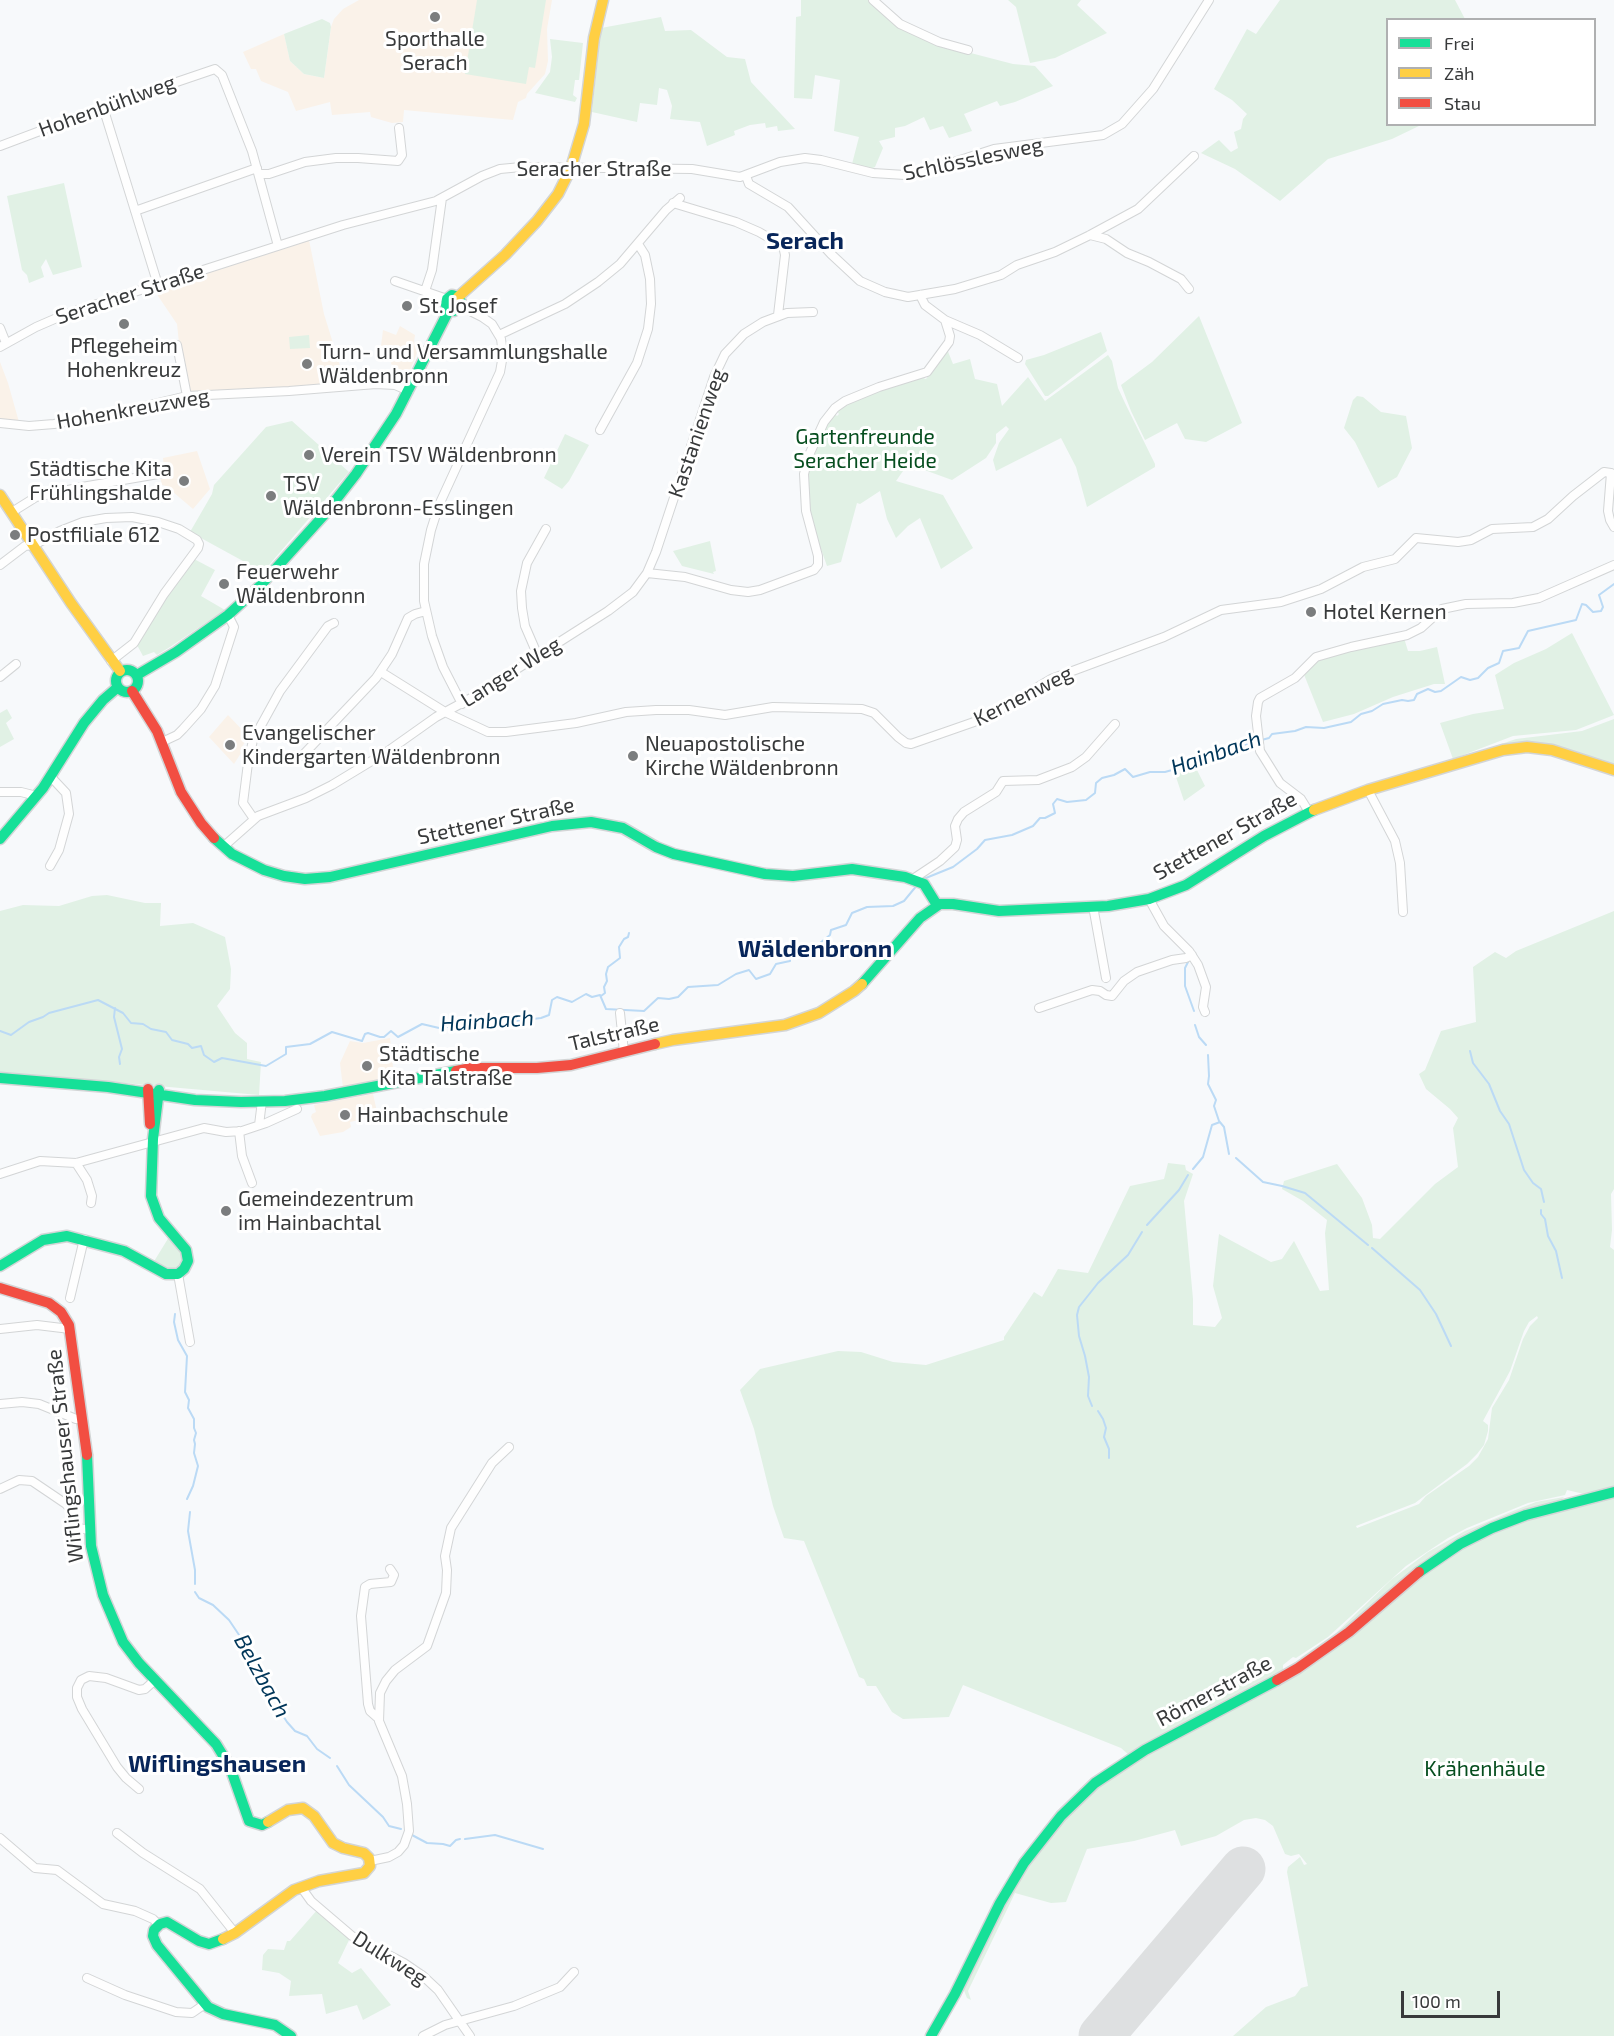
<!DOCTYPE html>
<html>
<head>
<meta charset="utf-8">
<style>
  body { margin:0 }
  #map { position:relative; width:1614px; height:2036px; overflow:hidden; background:#f7f9fb; font-family:"Exo 2",sans-serif }
  canvas { display:block }
  .legend { position:absolute; left:1386px; top:18px; width:210px; height:108px; box-sizing:border-box; background:#fff; border:2px solid #afb0b1; margin:0; padding:8px 10px; list-style:none; font-size:18px; color:#383a3b }
  .legend li { display:flex; align-items:center; gap:12px; height:30px }
  .legend b { width:30px; border:2px solid #afb0b1 }
  .scale { position:absolute; left:1401px; top:1991px; width:99px; height:27px; box-sizing:border-box; border:3px solid #383a3b; border-top:0; padding-left:8px; font-size:18px; line-height:21px; white-space:nowrap; color:#383a3b; -webkit-text-stroke:4px #fff; paint-order:stroke }
</style>
</head>
<body>
<div id="map">
<canvas width="1614" height="2036"></canvas>
<ul class="legend">
<li><b style="height:8px;background:#16e098"></b>Frei</li>
<li><b style="height:8px;background:#ffcf43"></b>Zäh</li>
<li><b style="height:8px;background:#f24e42"></b>Stau</li>
</ul>
<div class="scale">100 m</div>
</div>
<script>
const context = document.querySelector('canvas').getContext('2d');
context.lineJoin = 'round';
function fillPath(path, color) { context.fillStyle = color; context.fill(path, 'evenodd'); }
const shape = rows => new Path2D(rows.map(r => 'M' + r).join(''));
function trace(path, color, width, dash) { context.strokeStyle = color; context.lineWidth = width; context.lineCap = dash ? 'butt' : 'round'; context.setLineDash(dash || []); context.stroke(path); }
function drawText(font, color, halo, rows, align = 'center') {
  context.font = font + ' "Exo 2",sans-serif'; context.lineWidth = 6; context.setLineDash([]); context.textBaseline = 'middle'; context.strokeStyle = halo; context.fillStyle = color; for (const [text, x, y, turn = 0] of rows) {
    context.save(); context.translate(x, y); context.rotate((+turn || 0) * Math.PI / 180); context.textAlign = isNaN(turn) ? turn : align; if (halo) context.strokeText(text, 0, 0); context.fillText(text, 0, 0); context.restore();
  }
}
fillPath(shape([
  [359,0,552,0,547,29,548,61,545,74,527,94,526,98,518,102,513,120,404,110,403,122,392,123,371,117,370,112,332,115,330,102,296,111,288,92,261,81,256,69,251,69,243,52,284,34,290,61,304,74,324,78,331,27,334,19,343,9],
  [309,240,324,314,345,382,319,386,190,392,179,343,177,324,158,296,157,292,222,268],
  [400,326,415,335,414,342,420,345,408,376,392,371,395,366,391,364,392,359,380,354,383,330,396,335],
  [0,362,8,383,19,422,0,419],
  [197,451,210,489,193,509,166,486,162,485,160,477,165,476,163,458],
  [228,715,248,736,240,751,241,753,234,764,209,737],
  [390,1038,394,1077,343,1088,340,1063,350,1041,363,1043],
  [373,1094,378,1116,350,1122,351,1127,343,1132,320,1136,311,1117,312,1114,316,1112,314,1105]
]), '#faf2e9');
fillPath(shape([
  [477,0,546,0,535,68,529,67,526,84,465,74],
  [801,0,869,0,888,18,936,44,1013,64,1035,66,1053,86,1015,102,1000,106,997,101,964,114,972,131,949,138,943,126,930,130,924,117,905,126,895,128,895,137,879,141,883,148,875,167,871,169,852,164,859,137,834,131,840,80,815,75,812,99,794,98,796,17,801,16],
  [1008,0,1081,0,1077,5,1107,33,1055,58,1030,63,1016,7],
  [1280,0,1455,0,1465,19,1388,20,1388,124,1421,125,1392,139,1328,159,1280,201,1235,169,1201,153,1219,140,1231,152,1238,148,1234,132,1241,129,1243,119,1247,114,1232,100,1214,89,1247,29,1256,34],
  [661,17,665,31,691,30,727,57,745,59,751,82,795,129,778,131,777,126,766,128,765,123,750,125,734,131,735,135,707,146,700,122,670,119,672,106,667,90,659,88,657,105,640,103,637,122,592,112,601,28],
  [322,19,330,23,331,27,324,78,304,74,290,61,284,34],
  [550,39,583,43,579,80,575,80,573,95,577,98,575,102,535,93,550,72,552,57],
  [64,183,82,267,53,275,46,259,41,267,44,277,29,283,27,275,22,270,7,196],
  [1199,316,1242,423,1206,442,1185,439,1177,423,1145,440,1131,411,1121,385,1152,362],
  [1101,332,1107,351,1048,396,1045,396,1025,364,1026,360,1044,355],
  [309,335,310,348,290,349,289,337],
  [947,349,953,364,970,359,975,379,997,384,1002,406,1028,377,1045,401,1108,355,1112,361,1118,388,1125,403,1155,464,1155,467,1087,507,1076,467,1061,438,996,471,993,460,999,443,1009,429,1006,426,996,434,996,443,986,458,952,480,908,464,896,481,943,495,973,548,941,569,920,518,908,526,896,538,887,519,880,491,860,504,857,503,841,562,827,566,811,521,808,504,807,476,810,462,827,422,834,413,837,416,839,414,837,411,842,406,893,385,923,378,926,379],
  [1357,396,1363,397,1381,412,1406,416,1412,448,1397,477,1378,488,1355,442,1344,428,1353,400],
  [292,421,349,472,263,572,190,532,212,494,214,485,266,427],
  [565,434,589,445,569,481,562,489,544,478],
  [710,541,716,571,713,572,714,574,682,566,673,551],
  [194,559,215,570,201,596,225,610,170,647,157,655,154,652,143,656,137,645,169,592],
  [1572,633,1614,715,1576,730,1513,736,1453,759,1440,723,1473,714,1504,709,1495,675,1514,663,1546,649],
  [1404,638,1408,651,1420,651,1437,647,1445,684,1434,684,1393,697,1354,714,1323,722,1303,672,1316,659],
  [7,709,12,718,6,723,14,739,0,747,0,713],
  [1614,719,1614,766,1549,745,1486,749,1516,739,1582,731],
  [1196,768,1205,786,1184,801,1175,774],
  [107,895,145,903,161,903,160,926,193,923,225,937,231,969,230,989,217,1006,235,1033,247,1043,247,1059,261,1062,259,1095,0,1072,0,911,23,905,59,906,92,896],
  [1614,911,1614,1189,1611,1194,1612,1230,1610,1247,1614,1250,1614,1488,1584,1494,1567,1490,1565,1495,1528,1503,1467,1528,1448,1538,1406,1566,1328,1637,1296,1658,1293,1657,1283,1665,1283,1673,1129,1755,1121,1748,963,1685,949,1717,903,1719,892,1712,876,1686,867,1686,864,1679,859,1677,804,1541,784,1538,773,1506,754,1429,740,1390,760,1369,838,1351,861,1352,893,1362,926,1365,1004,1340,1004,1337,1034,1292,1042,1297,1058,1269,1088,1273,1130,1186,1164,1179,1168,1163,1185,1165,1186,1170,1193,1174,1184,1201,1193,1299,1193,1325,1215,1327,1222,1318,1213,1286,1219,1234,1271,1262,1282,1259,1294,1241,1320,1291,1329,1290,1325,1233,1327,1220,1303,1201,1282,1189,1284,1181,1337,1164,1362,1198,1372,1225,1373,1238,1380,1239,1435,1184,1458,1167,1453,1128,1458,1118,1450,1109,1426,1089,1419,1074,1425,1070,1441,1031,1476,1022,1473,967,1495,952,1506,958,1516,951],
  [1537,1316,1538,1318,1530,1326,1523,1339,1509,1380,1492,1408,1488,1439,1478,1457,1469,1466,1426,1496,1419,1504,1357,1528,1356,1526,1415,1503,1467,1464,1477,1454,1484,1445,1488,1431,1488,1425,1483,1421,1510,1371,1524,1331,1529,1322],
  [169,1237,180,1249,183,1259,181,1264,174,1269,168,1269,153,1263],
  [1614,1496,1614,2036,1233,2036,1266,2007,1295,1996,1301,1988,1308,1986,1287,1872,1288,1867,1300,1857,1304,1865,1307,1864,1299,1854,1291,1856,1285,1854,1273,1826,1265,1820,1256,1818,1244,1820,1216,1836,1181,1846,1175,1830,1134,1841,1087,1849,1066,1902,1051,1903,1015,1893,968,1991,971,2000,967,1998,963,1988,1004,1903,1045,1841,1087,1795,1123,1767,1257,1696,1444,1559,1483,1537,1528,1518],
  [1564,1497,1560,1501,1511,1516,1360,1617,1307,1657,1300,1658,1336,1633,1392,1579,1428,1552,1465,1531,1518,1509,1536,1502],
  [318,1909,350,1938,338,1963,352,1973,361,1968,391,2005,363,2020,357,2005,326,2014,322,1994,289,1996,291,1981,279,1973,262,1970,263,1955,268,1949,284,1950,287,1941,290,1941]
]), '#e1f1e5');
trace(shape([
  [921,880,953,867,977,849,985,840,1012,835,1033,826,1040,818,1045,818,1055,813,1053,804,1057,799,1067,802,1086,800,1095,793,1096,783,1102,778,1114,775,1125,769,1133,777,1150,772,1165,772,1207,760,1213,756,1223,756,1232,748,1269,738,1272,734,1295,731,1306,727,1324,728,1351,722,1361,714,1372,711,1383,704,1402,700,1408,701,1414,700,1417,694,1428,689,1435,692,1441,691,1461,677,1470,680,1478,678,1488,668,1499,663,1503,651,1519,648,1528,631,1576,620,1582,604,1586,605,1593,612,1601,611,1603,607,1599,595,1614,584],
  [1188,962,1185,968,1185,986,1194,1011],
  [601,996,605,993,604,987,607,981,606,974,608,967,620,958,619,947,624,939,628,937,629,933],
  [115,1008,114,1017,122,1049,119,1057,120,1064],
  [1195,1025,1199,1037,1206,1045],
  [0,1031,11,1035,29,1022,43,1017,49,1013,98,1000,123,1013,131,1023,143,1024,151,1029,166,1032,172,1040,188,1044,192,1048,201,1046,204,1055,214,1062,222,1058,266,1066,286,1054,286,1047,310,1044,332,1032,362,1041,365,1034,368,1033,380,1037,384,1037,391,1031,398,1037,422,1024,439,1028,460,1025,467,1027,541,1018,549,1015,552,1000,557,997,572,1002,586,994,592,997,600,995,606,1009,644,1011,658,998,669,999,678,997,688,987,718,985,736,974,749,970,756,979,770,974,776,964,790,961,790,957,794,955,814,954,820,943,830,935,831,930,846,925,852,913,867,907,893,906,904,901,918,884],
  [1470,1051,1473,1063,1489,1084,1500,1111,1509,1124,1524,1170,1533,1183,1541,1189,1544,1202],
  [1208,1055,1209,1076,1208,1084,1216,1100,1214,1106,1219,1121,1224,1127,1229,1154],
  [1236,1158,1263,1182,1282,1186,1305,1193,1368,1245],
  [1193,1169,1203,1157,1212,1125,1220,1122],
  [1541,1210,1541,1214,1545,1219,1548,1236,1556,1251,1562,1278],
  [1147,1225,1179,1190,1188,1175],
  [1372,1248,1420,1290,1436,1314,1451,1346],
  [175,1314,174,1322,178,1340,187,1356,185,1392,189,1400,188,1408,194,1419,194,1428,196,1433,194,1440,195,1444,194,1453,198,1466,193,1486,187,1499],
  [1092,1406,1088,1396,1089,1377,1085,1356,1079,1336,1077,1315,1079,1307,1098,1283,1128,1255,1142,1232],
  [1098,1411,1103,1419,1106,1428,1104,1437,1109,1449,1109,1458],
  [190,1512,188,1531,195,1570,195,1584],
  [195,1592,199,1598,213,1605,229,1620,266,1675,272,1694,272,1704,280,1711,287,1722,295,1731,307,1736,317,1749,330,1758],
  [337,1766,349,1785,383,1817,389,1826,401,1829],
  [412,1835,427,1843,443,1844,450,1846,456,1840,460,1839],
  [465,1839,495,1835,543,1849]
]), '#bbdaf5', 2);
trace(shape([
  [1101,2036,1243,1869]
]), '#dee0e1', 45);
const street = shape([
  [873,0,900,24,939,42,968,50],
  [103,107,158,285],
  [0,146,109,105,215,69,222,75,252,151,278,246],
  [259,174,269,174,305,162,336,158,358,158,398,161,402,155,399,128],
  [746,176,749,184,788,207,831,254,860,281,885,292,908,297,955,289,1001,275,1017,265,1055,252,1090,235,1138,209,1194,156],
  [673,203,736,222,759,232,783,246,785,255,778,315],
  [135,211,257,168],
  [1090,235,1106,239,1127,253,1149,262,1181,279,1189,289],
  [395,281,447,299],
  [425,291,432,270,442,198],
  [920,295,925,305,945,320,980,335,1018,358],
  [460,306,482,317,492,324,501,339,503,355,500,372,439,505,431,530,424,564,424,601,432,636,443,667,462,704],
  [0,328,6,343],
  [499,335,565,304,598,282,620,264,666,210,680,198],
  [177,345,187,396],
  [0,347,36,327,66,314,343,225,436,201,482,176,500,169,521,167,692,169,740,177,780,162,805,158,821,160,873,173,905,175,923,172,994,149,1103,135,1122,124,1153,89,1209,0],
  [0,423,29,426,54,424,116,413,187,396,289,391,376,384,395,385,409,391],
  [600,430,637,363,648,329,651,304,650,279,645,255,638,244],
  [12,512,36,497,82,487,164,473],
  [0,565,25,546,34,545,60,531,83,522,106,518,132,517,158,522,179,529,197,540,199,544,198,548,164,594,134,643,111,661],
  [647,573,656,552,714,377,725,354,744,334,763,322,787,313,813,312],
  [538,656,525,626,522,608,521,591,527,563,546,529],
  [381,672,445,712,488,732,506,732,576,723,626,712,656,710,689,710,725,715,773,707,862,709,874,713,898,737,906,743,911,744,974,722,1001,709,1051,679,1164,637,1221,610,1281,602,1321,589,1363,567,1395,559,1416,538,1458,542,1471,540,1492,529,1533,527,1548,519,1573,496,1604,472,1611,473,1608,511,1610,520,1614,527],
  [0,677,16,664],
  [162,742,177,735,183,729,201,709,215,686,234,627,228,615],
  [302,756,376,678,392,654,408,618,415,614,426,611],
  [1368,790,1395,841,1400,863,1403,912],
  [0,792,21,792,37,796],
  [1309,812,1301,799,1280,783,1260,751,1256,716,1258,702,1260,698,1295,678,1316,657,1351,647,1407,635,1421,628,1442,609,1466,604,1513,603,1539,598,1614,565],
  [254,819,243,803,248,763,253,740,280,691,328,626,334,623],
  [223,847,258,816,306,798,332,785,388,751,436,717,473,697,608,611,633,592,647,573,685,577,731,590,748,592,760,590,814,570,818,565,818,556,806,511,804,474,809,455,824,422,835,408,845,401,879,387,927,372,949,342,950,336,945,320],
  [50,866,59,850,69,814,66,793,51,777],
  [913,879,940,861,955,847,957,840,955,826,958,819,964,812,996,792,1003,781,1038,780,1072,767,1086,757,1115,724],
  [1149,899,1164,926,1189,951,1198,965,1206,987,1203,1007,1205,1012],
  [1093,906,1106,978],
  [1039,1008,1092,990,1100,991,1106,995,1112,996,1124,981,1137,972,1172,960,1186,958,1192,955],
  [620,1013,624,1052],
  [259,1125,262,1101],
  [239,1131,242,1156,252,1183],
  [76,1163,87,1180,92,1196,91,1203],
  [0,1174,40,1161,76,1163,204,1128,226,1132,242,1131,266,1123,297,1109],
  [178,1274,190,1342],
  [70,1298,84,1239],
  [0,1329,37,1325,70,1329],
  [0,1404,22,1402,39,1404,76,1419,82,1419],
  [0,1489,19,1480,32,1481,66,1504,73,1513,78,1528,90,1530],
  [379,1719,370,1711,368,1704,361,1616,365,1587,370,1584,391,1582,394,1575,390,1569],
  [139,1789,126,1778,117,1767,82,1709,77,1697,77,1688,81,1680,89,1676,106,1678,139,1690,145,1689,155,1680],
  [117,1833,143,1853,200,1889,235,1933],
  [0,1838,35,1868,57,1870,103,1904,135,1911,153,1919,159,1925],
  [370,1861,389,1857,398,1852,404,1845,409,1831,407,1804,402,1776,379,1721,380,1693,386,1681,395,1670,427,1646,446,1593,447,1570,445,1556,451,1528,492,1463,509,1447],
  [301,1887,311,1901,352,1936,404,1963,423,1976,438,1990,470,2036],
  [87,1978,125,1995,176,2012,192,2013,205,2004],
  [423,2036,445,2025,514,2006,560,1987,574,1972]
]);
const fast = shape([
  [449,310,446,305,447,299,452,295,458,297],
  [449,310,454,311,459,308,461,302,458,297],
  '116 681a11 11 0 1 1 22 0a11 11 0 1 1-22 0Z',
  [137,675,176,652,228,615,260,586,324,515,356,474,396,414,449,310],
  [214,838,232,854,264,870,284,876,305,879,330,877,552,826,591,822,623,828,656,847,674,854,765,874,793,876,852,869,905,877,924,884,937,905],
  [0,839,43,788,84,723,103,700,118,687],
  [862,984,920,918,940,904,953,904,999,911,1108,906,1149,899,1186,885,1264,836,1314,810],
  [0,1078,108,1087,195,1100,241,1102,285,1101,325,1096,456,1071],
  [0,1266,43,1240,67,1236,124,1251,166,1274,178,1274,184,1269,188,1261,186,1250,159,1218,151,1196,153,1139,159,1090],
  [87,1455,91,1546,103,1595,123,1642,139,1663,216,1744,230,1767,249,1821,262,1825,268,1822],
  [1419,1572,1460,1544,1492,1528,1526,1515,1614,1492],
  [223,1939,209,1944,199,1941,167,1922,160,1924,154,1930,153,1936,157,1945,208,2007,223,2014,275,2025,291,2036],
  [931,2036,955,1994,1000,1903,1024,1863,1061,1816,1095,1783,1145,1750,1277,1680]
]);
const slow = shape([
  [458,297,505,255,537,221,558,194,571,168,584,124,594,38,603,0],
  [0,495,71,603,120,671],
  [1314,810,1368,790,1503,750,1527,747,1552,750,1614,770],
  [655,1044,673,1040,785,1025,819,1013,854,991,862,984],
  [223,1939,235,1933,294,1890,319,1881,364,1873,370,1866,369,1858,364,1853,343,1848,333,1843,314,1816,303,1808,288,1810,268,1822]
]);
const jam = shape([
  [132,691,157,731,181,792,201,823,214,838],
  [456,1071,471,1068,537,1068,571,1065,655,1044],
  [148,1089,150,1124],
  [0,1288,49,1303,61,1312,69,1325,87,1455],
  [1277,1680,1298,1668,1349,1632,1419,1572]
]);
trace(street, '#d3d5d6', 10);
trace(fast, '#d3d5d6', 13);
trace(slow, '#d3d5d6', 13);
trace(jam, '#d3d5d6', 13);
trace(street, '#fefefe', 8);
trace(fast, '#16e098', 10);
trace(slow, '#ffcf43', 10);
trace(jam, '#f24e42', 10);
for (const [x, y, r, color] of [
  [435,17,6,"#7b7d7e"],
  [407,306,6,"#7b7d7e"],
  [124,324,6,"#7b7d7e"],
  [307,364,6,"#7b7d7e"],
  [309,455,6,"#7b7d7e"],
  [184,481,6,"#7b7d7e"],
  [271,496,6,"#7b7d7e"],
  [15,535,6,"#7b7d7e"],
  [224,584,6,"#7b7d7e"],
  [1311,612,6,"#7b7d7e"],
  [230,745,6,"#7b7d7e"],
  [633,756,6,"#7b7d7e"],
  [367,1066,6,"#7b7d7e"],
  [345,1115,6,"#7b7d7e"],
  [226,1211,6,"#7b7d7e"]
]) { const dot = new Path2D(); dot.arc(x, y, r, 0, 2 * Math.PI); context.fillStyle = color; context.fill(dot); trace(dot, '#fff', 2); }
drawText('21px', '#383a3b', '#fff', [
  ["Sporthalle",435,39,"center"],
  ["Serach",435,63,"center"],
  ["St. Josef",419,306],
  ["Pflegeheim",124,346,"center"],
  ["Hohenkreuz",124,370,"center"],
  ["Turn- und Versammlungshalle",319,352],
  ["Wäldenbronn",319,376],
  ["Verein TSV Wäldenbronn",321,455],
  ["Städtische Kita",172,469,"right"],
  ["Frühlingshalde",172,493,"right"],
  ["TSV",283,484],
  ["Wäldenbronn-Esslingen",283,508],
  ["Postfiliale 612",27,535],
  ["Feuerwehr",236,572],
  ["Wäldenbronn",236,596],
  ["Hotel Kernen",1323,612],
  ["Evangelischer",242,733],
  ["Kindergarten Wäldenbronn",242,757],
  ["Neuapostolische",645,744],
  ["Kirche Wäldenbronn",645,768],
  ["Städtische",379,1054],
  ["Kita Talstraße",379,1078],
  ["Hainbachschule",357,1115],
  ["Gemeindezentrum",238,1199],
  ["im Hainbachtal",238,1223]
], 'left');
drawText('21px', '#383a3b', '#fff', [
  ["Hohenbühlweg",107,106,-20],
  ["Schlösslesweg",973,159,-12],
  ["Seracher Straße",594,169],
  ["Seracher Straße",130,294,-18],
  ["Hohenkreuzweg",133,409,-10],
  ["Kastanienweg",697,433,-71],
  ["Langer Weg",511,672,-32],
  ["Kernenweg",1023,696,-27],
  ["Stettener Straße",496,821,-12],
  ["Stettener Straße",1225,836,-29],
  ["Talstraße",614,1034,-13],
  ["Wiflingshauser Straße",65,1456,-96],
  ["Römerstraße",1214,1691,-28],
  ["Dulkweg",390,1958,32]
]);
drawText('21px', '#064e1f', '#fff', [
  ["Gartenfreunde",865,437],
  ["Seracher Heide",865,461],
  ["Krähenhäule",1485,1769]
]);
drawText('italic 22px', '#003659', '#fff', [
  ["Hainbach",1216,753,-19],
  ["Hainbach",487,1021,-4],
  ["Belzbach",262,1676,61]
]);
drawText('bold 24px', '#08265a', '#fff', [
  ["Serach",805,241],
  ["Wäldenbronn",815,949],
  ["Wiflingshausen",217,1764]
]);
</script>
</body>
</html>
